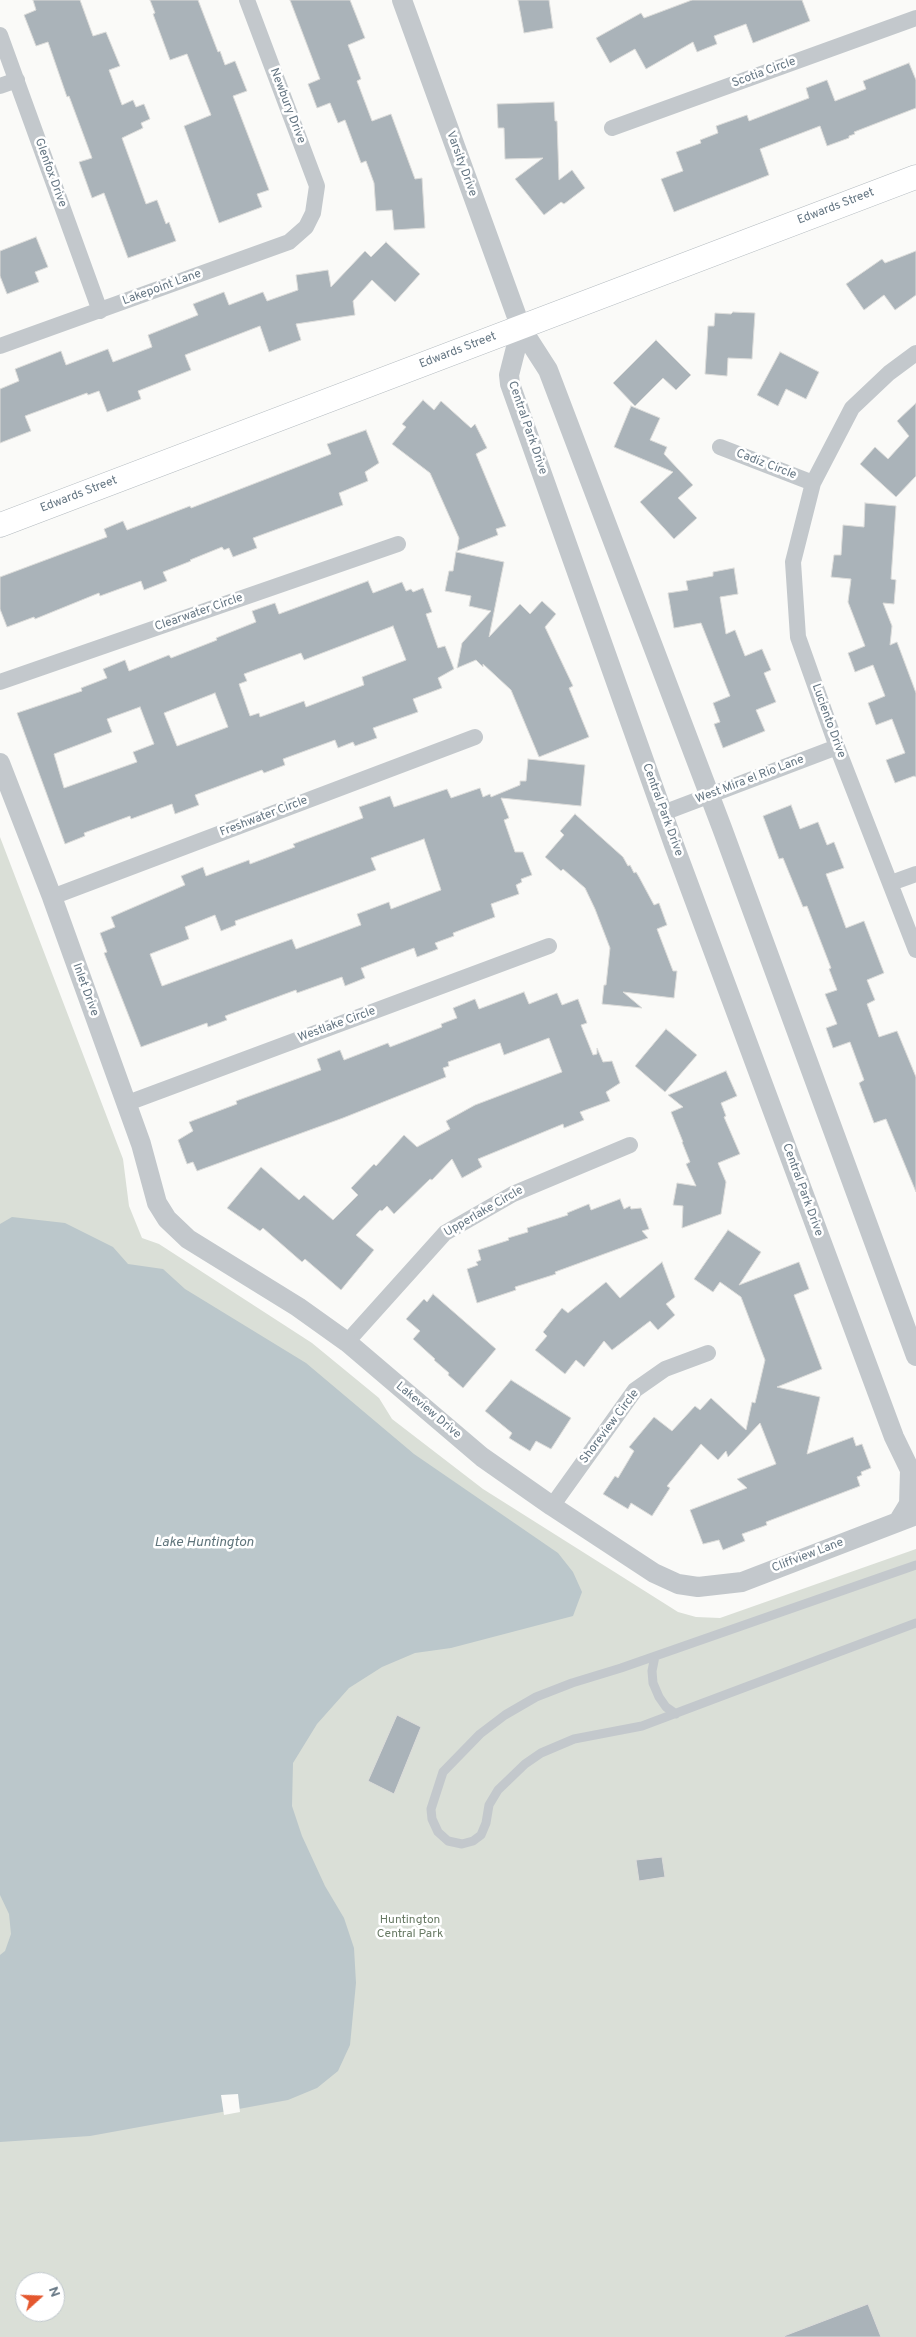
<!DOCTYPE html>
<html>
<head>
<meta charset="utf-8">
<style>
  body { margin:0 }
  #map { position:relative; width:916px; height:2337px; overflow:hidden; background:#fafaf8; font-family:Overpass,sans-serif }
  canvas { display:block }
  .north { position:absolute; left:15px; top:2272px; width:50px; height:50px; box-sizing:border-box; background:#fff; border:1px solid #c1c8cd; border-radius:50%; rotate:70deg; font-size:14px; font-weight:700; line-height:20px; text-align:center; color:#657683 }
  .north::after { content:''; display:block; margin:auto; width:18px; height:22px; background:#e4572e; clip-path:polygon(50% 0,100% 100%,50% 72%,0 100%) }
</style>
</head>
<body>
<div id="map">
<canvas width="916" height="2337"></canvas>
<div class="north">N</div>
</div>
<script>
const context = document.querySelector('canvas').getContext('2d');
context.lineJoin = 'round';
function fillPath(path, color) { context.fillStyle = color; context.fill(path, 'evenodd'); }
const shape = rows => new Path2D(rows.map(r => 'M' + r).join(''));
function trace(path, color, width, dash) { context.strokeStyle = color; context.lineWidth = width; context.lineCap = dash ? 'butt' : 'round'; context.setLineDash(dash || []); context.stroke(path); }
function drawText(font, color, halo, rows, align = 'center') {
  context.font = font + ' Overpass,sans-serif'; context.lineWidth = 5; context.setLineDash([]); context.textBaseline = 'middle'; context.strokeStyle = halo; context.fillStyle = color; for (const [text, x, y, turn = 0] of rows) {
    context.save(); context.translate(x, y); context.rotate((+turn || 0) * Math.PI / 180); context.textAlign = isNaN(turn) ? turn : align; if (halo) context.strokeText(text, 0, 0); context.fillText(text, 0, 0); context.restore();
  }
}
fillPath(shape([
  [0,837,123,1159,129,1206,142,1238,159,1244,312,1343,379,1398,392,1419,483,1489,678,1612,696,1617,720,1618,916,1549,916,2337,0,2337],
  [25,2282,55,2282,55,2312,25,2312]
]), '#dadfd7');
fillPath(shape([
  [12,1217,65,1223,113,1247,128,1264,163,1269,185,1289,306,1363,414,1454,558,1553,573,1572,582,1592,573,1616,451,1648,415,1653,382,1667,349,1688,317,1724,293,1763,292,1806,302,1836,325,1886,344,1918,354,1948,356,1983,350,2045,338,2071,317,2088,288,2100,90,2136,0,2142,0,1955,5,1951,11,1934,9,1914,0,1895,0,1224]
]), '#bbc7cb');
fillPath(shape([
  [238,2094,240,2112,224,2115,221,2095]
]), '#fafaf8');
const building = shape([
  [33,0,80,0,93,36,106,32,120,66,109,70,122,105,133,100,136,107,144,104,150,119,141,123,143,128,122,138,146,204,157,200,166,224,169,222,176,241,128,258,104,193,92,198,79,162,92,158,69,96,67,97,48,42,36,46,24,15,36,10,33,0],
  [150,0,198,0,218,52,220,51,225,65,235,61,247,91,233,96,269,190,257,194,262,207,219,223,184,126,211,115,187,54,170,60,153,14,155,13,150,0],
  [290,0,350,0,365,38,348,45,361,79,357,81,372,121,391,114,415,179,422,178,425,228,394,230,392,210,376,211,374,183,366,161,361,163,345,120,338,123,330,103,317,108,308,84,320,79,290,0],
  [518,0,549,0,553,28,524,33,518,0],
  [692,0,802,0,810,21,753,43,746,24,714,36,717,44,697,52,693,42,646,69,635,49,610,63,596,38,641,13,644,18,692,0],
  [909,63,916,80,916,108,854,132,855,134,849,136,849,138,827,146,820,126,760,149,769,175,674,212,661,179,683,171,676,152,701,143,700,140,718,133,716,126,747,115,749,121,809,98,806,88,827,80,835,101,866,89,863,81,909,63],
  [554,102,555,121,557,121,559,180,572,170,585,188,564,204,561,202,544,215,515,179,543,158,505,159,504,128,498,128,497,104,554,102],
  [36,237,48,267,35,272,39,282,7,294,0,276,0,251,36,237],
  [386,242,420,274,395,302,372,280,353,301,355,315,296,324,301,340,269,352,260,326,185,355,191,370,138,391,141,399,107,412,99,391,88,395,87,393,25,416,31,431,0,443,0,389,19,381,15,369,61,351,66,365,108,349,113,362,152,347,148,335,198,315,193,304,224,292,229,305,263,292,267,301,298,290,296,275,328,270,331,287,365,251,371,257,386,242],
  [916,251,916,295,895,310,884,295,864,310,846,284,882,259,885,263,916,251],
  [733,312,755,313,752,359,728,358,727,376,705,374,708,326,714,326,715,313,731,314,733,312],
  [656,340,691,375,676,390,663,378,635,406,613,383,656,340],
  [780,352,819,372,806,399,786,389,778,406,757,395,780,352],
  [423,400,434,410,441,401,471,428,475,424,487,448,476,454,506,526,496,529,498,535,457,551,459,538,430,473,392,444,406,427,402,424,423,400],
  [916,403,916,476,896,497,860,464,875,447,888,459,909,436,897,421,916,403],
  [631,406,660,418,650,440,667,447,664,454,693,485,678,498,697,518,674,539,640,502,673,472,614,447,631,406],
  [366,430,379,463,365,472,368,481,339,493,343,505,253,538,257,548,233,557,229,548,224,550,222,547,190,560,191,561,163,572,167,581,144,590,141,581,100,596,99,593,35,619,34,617,7,627,0,609,0,577,107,537,104,529,123,521,127,530,190,506,191,508,331,454,327,444,366,430],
  [865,503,896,506,891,579,896,580,894,604,883,603,892,626,890,645,897,642,916,693,916,777,914,776,895,783,886,760,905,753,892,719,876,725,868,703,885,696,873,665,855,672,848,653,865,646,848,602,851,579,831,577,834,555,841,555,843,525,864,527,865,503],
  [456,552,504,562,489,637,520,604,530,614,542,601,556,614,545,627,573,686,569,688,589,737,539,757,511,690,483,664,483,667,476,660,457,668,462,643,491,611,469,606,471,596,445,591,449,571,453,571,456,552],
  [734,568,738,594,720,597,726,634,735,630,745,656,762,649,771,670,764,673,776,702,756,710,765,731,723,748,714,724,720,722,713,703,730,696,701,623,674,628,668,593,688,590,686,581,713,576,713,572,734,568],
  [368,581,373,593,402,582,406,591,411,589,413,592,423,588,432,612,426,614,438,648,445,646,454,669,438,678,442,688,413,699,418,712,373,728,377,738,355,746,353,742,338,748,335,740,283,759,285,765,264,773,262,770,195,795,199,805,175,814,172,804,131,819,130,816,84,833,85,836,65,844,17,713,82,691,81,688,107,678,103,669,125,660,129,671,169,655,171,658,217,640,216,638,256,622,252,611,275,603,279,614,368,581],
  [393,626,406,660,362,677,364,685,306,707,304,701,260,717,259,713,250,716,239,684,247,681,244,674,301,653,304,660,393,626],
  [215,693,228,727,177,746,164,713,215,693],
  [140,707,154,744,133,752,137,762,64,788,54,754,112,732,107,719,140,707],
  [528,759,585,765,581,806,501,798,509,818,504,820,515,852,523,852,532,875,521,879,522,882,516,885,519,894,491,904,495,917,453,933,454,936,435,943,438,949,417,957,414,948,361,968,365,978,345,986,342,977,297,993,296,990,225,1016,227,1020,208,1027,207,1023,141,1047,104,953,107,952,100,933,115,927,111,917,185,885,181,876,203,867,206,876,249,860,250,864,295,847,293,844,363,818,359,807,390,796,394,807,447,789,451,798,480,788,483,797,490,794,491,797,520,785,520,781,526,781,528,759],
  [424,839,441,890,391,909,389,902,357,914,361,925,296,949,292,939,162,986,150,954,189,939,185,927,215,915,221,931,236,925,235,921,376,870,371,858,424,839],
  [791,805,800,829,818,822,827,845,834,842,844,868,826,874,846,928,864,921,884,973,867,980,875,1000,867,1004,879,1037,897,1031,916,1077,916,1192,886,1119,874,1123,859,1083,864,1080,850,1042,833,1048,826,1028,837,1024,825,994,837,990,829,969,831,968,807,906,803,907,783,858,779,859,763,816,791,805],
  [575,814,623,857,628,866,630,865,634,873,636,872,639,877,654,905,659,903,667,925,657,929,673,971,677,971,674,998,623,992,642,1008,602,1004,604,985,606,985,610,948,595,909,585,888,563,869,561,871,545,857,564,835,560,831,575,814],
  [524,992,529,1004,557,993,562,1005,578,999,587,1023,581,1025,593,1055,597,1054,597,1048,603,1062,612,1061,620,1083,606,1092,610,1101,580,1112,584,1120,564,1128,563,1124,478,1159,482,1167,462,1178,452,1159,432,1180,430,1179,394,1214,387,1206,382,1211,380,1210,356,1235,374,1250,341,1290,305,1259,302,1262,263,1228,260,1231,227,1208,261,1167,299,1200,304,1195,333,1220,358,1195,351,1188,374,1164,376,1166,404,1135,417,1147,450,1129,446,1121,475,1105,562,1072,549,1038,504,1055,500,1043,448,1062,449,1066,443,1068,446,1077,343,1118,197,1171,193,1162,187,1164,178,1140,193,1131,189,1122,237,1104,236,1101,321,1070,317,1059,340,1050,344,1060,388,1043,390,1047,442,1027,441,1024,457,1018,453,1008,475,999,479,1009,524,992],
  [666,1029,697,1055,665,1092,635,1066,666,1029],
  [726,1071,737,1096,721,1103,726,1116,724,1117,740,1154,718,1163,726,1182,721,1214,682,1228,683,1206,673,1205,677,1183,696,1186,686,1164,690,1162,682,1142,683,1142,671,1112,683,1107,668,1095,726,1071],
  [620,1199,624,1209,630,1206,631,1209,641,1208,649,1229,642,1231,648,1238,555,1272,556,1274,515,1287,516,1290,477,1303,467,1269,478,1265,476,1262,481,1260,478,1250,509,1240,508,1238,528,1232,527,1228,568,1215,567,1213,589,1204,591,1210,620,1199],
  [728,1230,761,1252,739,1285,799,1262,809,1289,794,1295,822,1369,777,1387,820,1397,807,1454,853,1437,856,1446,862,1444,871,1468,861,1472,862,1475,857,1477,860,1486,766,1522,767,1525,742,1534,745,1541,723,1550,719,1540,703,1544,690,1510,747,1488,737,1479,776,1464,760,1423,728,1457,726,1451,718,1460,701,1444,667,1486,670,1488,652,1516,631,1503,628,1509,603,1494,615,1476,618,1478,634,1451,629,1447,654,1417,672,1431,695,1406,700,1410,711,1398,746,1430,752,1402,755,1403,765,1360,741,1297,720,1282,713,1292,694,1279,728,1230],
  [662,1262,675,1297,666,1304,675,1315,658,1330,650,1321,612,1350,604,1341,584,1367,576,1360,565,1374,535,1350,547,1336,543,1332,562,1308,568,1313,606,1282,620,1298,662,1262],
  [433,1294,496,1349,463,1388,448,1375,449,1373,434,1360,435,1359,413,1339,420,1331,406,1319,424,1299,427,1302,433,1294],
  [511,1380,571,1418,551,1449,536,1441,530,1451,509,1438,512,1433,485,1411,511,1380],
  [397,1715,421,1727,394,1794,368,1781,397,1715],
  [662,1857,665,1877,639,1881,636,1860,662,1857],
  [868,2304,881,2337,785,2337,784,2336,868,2304]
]);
fillPath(building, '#aab3b9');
trace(building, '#dcdcda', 1);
const secondary = shape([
  [0,525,916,177]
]);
trace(secondary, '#b3babf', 25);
trace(shape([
  [916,1565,621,1668,572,1683,536,1697,505,1715,480,1734,443,1772,431,1809,432,1819,438,1832,448,1841,462,1844,473,1841,481,1835,486,1823,489,1805,498,1790,525,1764,541,1753,574,1739,642,1726,916,1623],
  [655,1656,652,1671,653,1683,659,1697,666,1707,676,1714]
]), '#c3c8cc', 9);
trace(shape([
  [0,35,100,311],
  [0,86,17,80],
  [612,128,916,18],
  [0,346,289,242,306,227,313,213,317,186,247,0],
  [916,353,889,373,852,408,813,483,793,562,798,637,837,747,916,950],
  [720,447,813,483],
  [0,682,398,544],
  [663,813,837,747],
  [891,883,916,874],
  [52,897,475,737],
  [125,1104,549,946],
  [347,1342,445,1233,513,1194,630,1145],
  [552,1506,635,1390,665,1369,708,1353]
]), '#c3c8cc', 16);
trace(shape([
  [402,0,521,328,548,370,722,828,916,1356],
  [521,328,509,375,510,384,674,845,894,1437,910,1470,916,1475],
  [0,763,52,897,141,1144,157,1203,167,1219,188,1239,298,1307,347,1342,482,1457,552,1506,654,1573,678,1584,698,1587,742,1582,916,1515],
  [898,1522,909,1504,910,1470]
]), '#c3c8cc', 20);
trace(secondary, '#fff', 24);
drawText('12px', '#657683', '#fff', [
  ["Scotia Circle",764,73,-20],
  ["Newbury Drive",287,106,69],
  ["Varsity Drive",461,164,70],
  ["Glenfox Drive",50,173,70],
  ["Edwards Street",836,207,-21],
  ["Lakepoint Lane",162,288,-20],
  ["Edwards Street",458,351,-21],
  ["Central Park Drive",527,428,71],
  ["Cadiz Circle",766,465,21],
  ["Edwards Street",79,495,-21],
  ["Clearwater Circle",199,613,-19],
  ["Luciento Drive",828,721,70],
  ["West Mira el Rio Lane",750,780,-21],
  ["Central Park Drive",662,810,70],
  ["Freshwater Circle",264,817,-21],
  ["Inlet Drive",85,990,70],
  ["Westlake Circle",337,1025,-20],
  ["Central Park Drive",802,1190,70],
  ["Upperlake Circle",484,1212,-30],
  ["Lakeview Drive",428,1411,40],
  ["Shoreview Circle",610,1427,-53],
  ["Cliffview Lane",808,1556,-21]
]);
drawText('12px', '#687a64', '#fff', [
  ["Huntington",410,1921],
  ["Central Park",410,1935]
]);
drawText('italic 14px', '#60757c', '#fff', [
  ["Lake Huntington",204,1543]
]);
</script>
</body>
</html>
